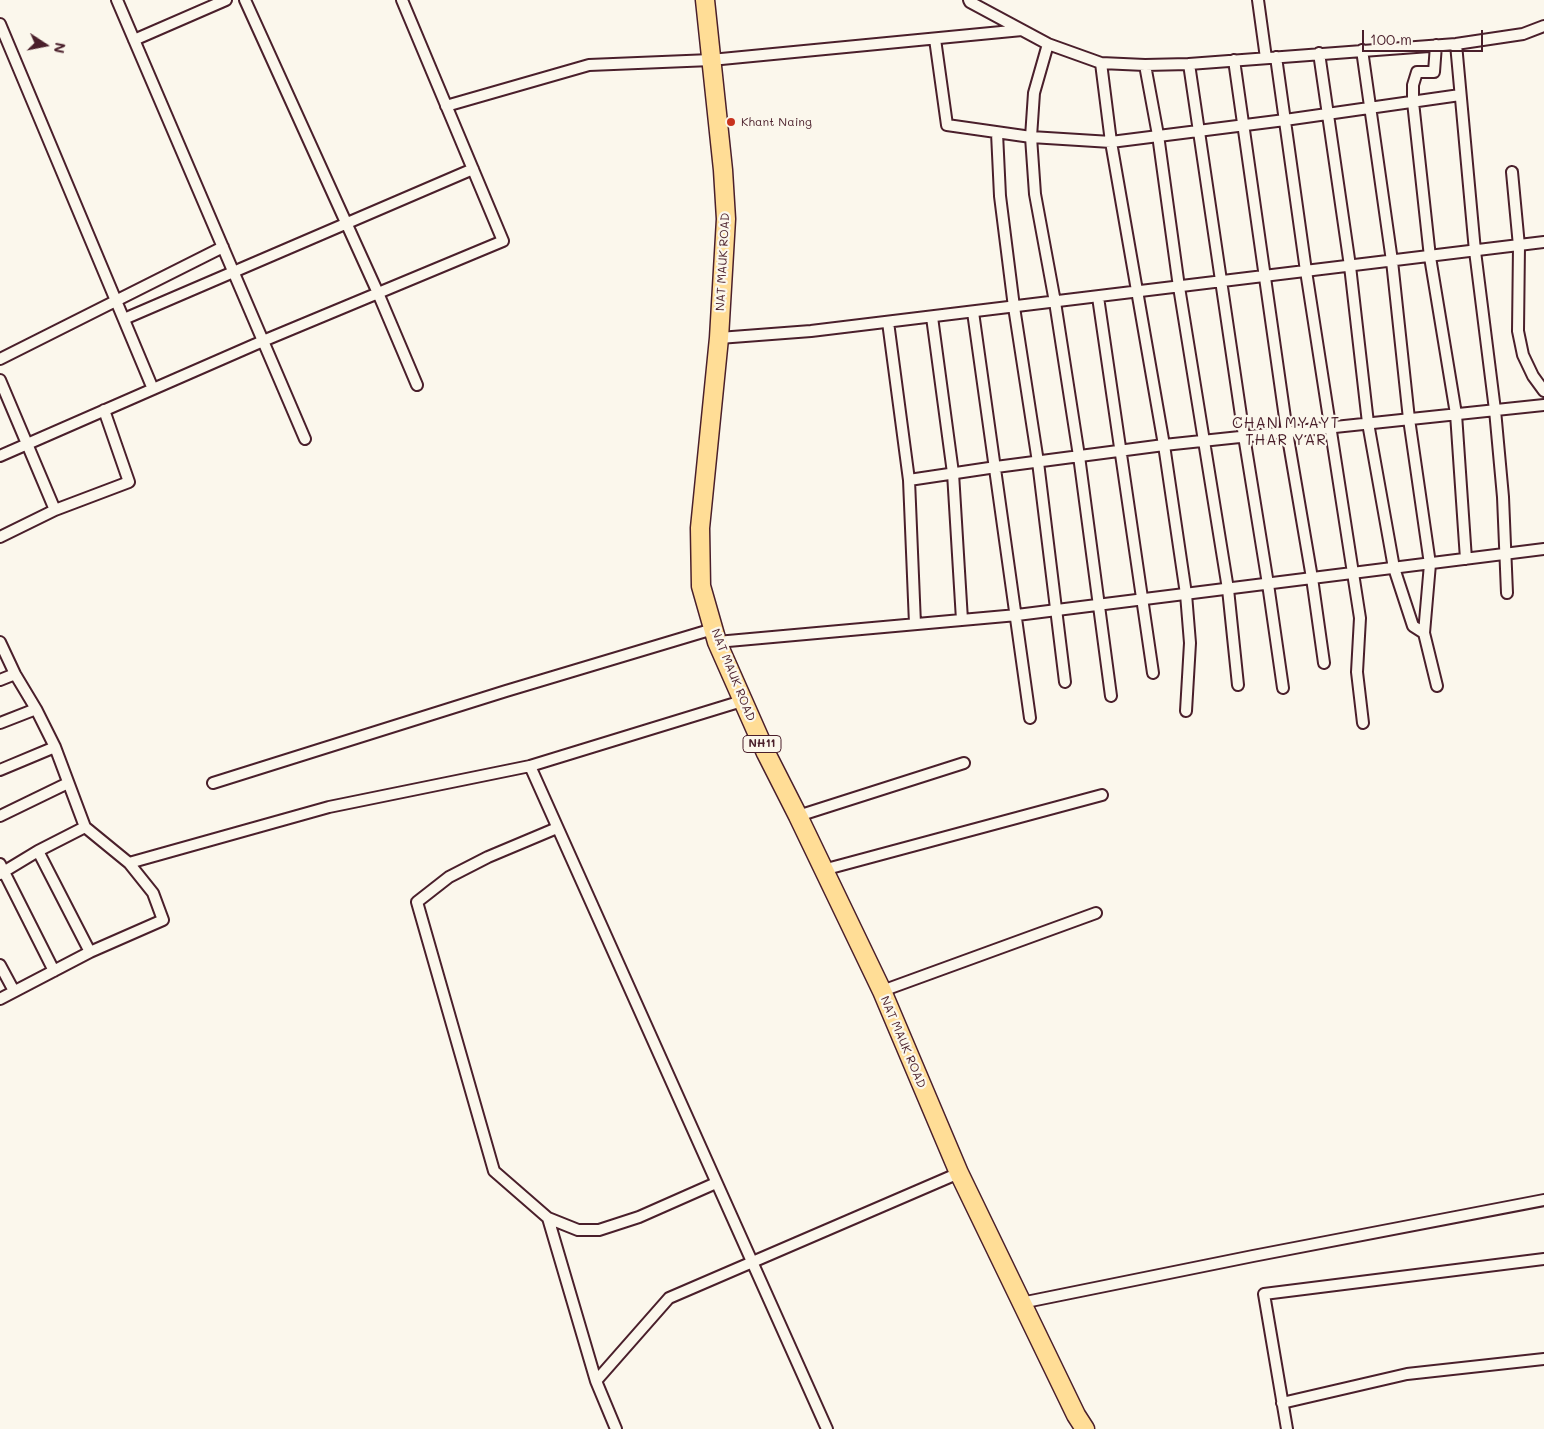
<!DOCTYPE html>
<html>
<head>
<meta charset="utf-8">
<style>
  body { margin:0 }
  #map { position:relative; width:1544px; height:1429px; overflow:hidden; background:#fbf7ec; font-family:Mali,sans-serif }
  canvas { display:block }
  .north { position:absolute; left:20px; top:20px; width:50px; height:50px; -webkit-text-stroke:4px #fbf7ec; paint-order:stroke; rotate:101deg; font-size:14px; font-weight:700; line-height:20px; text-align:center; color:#4a1f2b }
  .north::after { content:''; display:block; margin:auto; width:18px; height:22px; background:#4a1f2b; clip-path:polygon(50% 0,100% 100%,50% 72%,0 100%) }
  .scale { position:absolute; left:1362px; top:30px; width:121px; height:22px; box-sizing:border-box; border:2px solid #4a1f2b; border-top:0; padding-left:6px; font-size:15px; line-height:18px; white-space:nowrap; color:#4a1f2b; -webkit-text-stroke:4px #fbf7ec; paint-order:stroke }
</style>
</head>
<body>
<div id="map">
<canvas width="1544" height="1429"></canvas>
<div class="north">N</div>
<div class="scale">100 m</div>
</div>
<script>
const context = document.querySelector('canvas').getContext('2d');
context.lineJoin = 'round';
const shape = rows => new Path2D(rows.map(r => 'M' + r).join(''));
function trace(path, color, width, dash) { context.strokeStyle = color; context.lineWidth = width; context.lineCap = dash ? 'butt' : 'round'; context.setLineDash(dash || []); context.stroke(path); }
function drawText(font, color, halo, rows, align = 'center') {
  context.font = font + ' Mali,sans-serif'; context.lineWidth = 4.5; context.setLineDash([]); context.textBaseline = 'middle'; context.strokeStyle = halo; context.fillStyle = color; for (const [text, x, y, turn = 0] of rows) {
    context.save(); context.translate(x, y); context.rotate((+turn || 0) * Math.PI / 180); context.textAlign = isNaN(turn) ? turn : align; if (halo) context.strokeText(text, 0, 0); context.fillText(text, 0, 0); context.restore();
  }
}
const street = shape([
  [117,0,305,439],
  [245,0,378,293,417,385],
  [969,0,970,2,1048,44,1101,63,1145,65,1189,64,1456,44,1523,34,1544,26],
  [1258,0,1266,58],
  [0,24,153,389],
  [935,39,947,125,1031,137,1111,142,1285,120,1460,95],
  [134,40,226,0],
  [1048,44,1034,93,1031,137,1035,194,1055,302,1079,456,1111,696],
  [1456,44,1475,251,1495,410,1503,497,1507,593],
  [1436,45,1434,72,1417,72,1413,85,1413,102,1430,257,1456,414,1466,559],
  [1362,50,1392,261,1409,419,1430,564,1424,633,1437,686],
  [1319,53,1350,266,1368,423,1394,568,1413,626,1424,633],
  [1276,57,1306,271,1360,618,1357,672,1363,723],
  [1234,60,1287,432,1312,578,1324,663],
  [1101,63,1111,142,1164,445,1186,594,1190,643,1186,711],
  [1189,64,1244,436,1268,584,1283,688],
  [1145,65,1158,135,1179,287,1228,589,1238,685],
  [446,106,589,65,711,60,1022,30],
  [997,133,1000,196,1014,307,1038,462,1065,682],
  [1512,172,1519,246,1518,331,1523,355,1533,376,1544,391],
  [1098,297,1153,673],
  [973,312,1030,718],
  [932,317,953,473,962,620],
  [124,319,473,169],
  [888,322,909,480,915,624],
  [719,338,811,331,1544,242],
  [0,359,223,247],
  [0,380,55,510],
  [0,456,263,341,503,241,402,0],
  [909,480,996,467,1164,445,1544,405],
  [0,537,55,510,129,482,104,410],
  [0,642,15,674,36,709,55,747,85,827,129,863,329,807,530,766,742,701],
  [717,642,1017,615,1544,549],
  [0,680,15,674],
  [0,723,36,709],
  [530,766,827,1429],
  [0,770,55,747],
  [213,783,506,691,713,629],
  [0,816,68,783],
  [798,816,964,763],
  [557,828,488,857,449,877,417,902,494,1171,548,1218,578,1230,599,1230,639,1217,716,1183],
  [38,851,90,952],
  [0,864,54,971],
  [823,870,1102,795],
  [0,874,38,851,85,827],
  [0,965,14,991],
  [882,991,1096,913],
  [0,999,90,952,163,920,153,893,129,863],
  [548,1218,596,1381],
  [1021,1303,1253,1256,1544,1200],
  [1282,1403,1407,1374,1544,1359],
  [616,1429,596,1381,669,1298,959,1173],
  [1287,1429,1264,1294,1544,1259]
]);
const highway = shape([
  [705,0,723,170,726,219,719,338,700,528,701,586,717,642,766,753,798,816,882,991,959,1173,1076,1415,1085,1429]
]);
trace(street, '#4a1f2b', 14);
trace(highway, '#4a1f2b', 21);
trace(street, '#fbf7ec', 10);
trace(highway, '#ffdd96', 18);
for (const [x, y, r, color] of [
  [731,122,5,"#c8321e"]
]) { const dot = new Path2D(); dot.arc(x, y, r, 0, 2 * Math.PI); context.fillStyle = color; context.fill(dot); trace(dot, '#fbf7ec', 2); }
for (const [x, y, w] of [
  [762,744,38]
]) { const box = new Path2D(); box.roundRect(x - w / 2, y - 8.5, w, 17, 4); context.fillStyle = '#fbf7ec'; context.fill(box); trace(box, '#4a1f2b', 1); }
drawText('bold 11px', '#4a1f2b', null, [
  ["NH11",762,744]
]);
drawText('12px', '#4a1f2b', '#fbf7ec', [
  ["Khant Naing",741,122]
], 'left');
drawText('12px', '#4a1f2b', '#fbf7ec', [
  ["NAT MAUK ROAD",723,262,-87],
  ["NAT MAUK ROAD",733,675,68],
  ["NAT MAUK ROAD",903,1042,67]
]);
context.letterSpacing = '1px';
drawText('15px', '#4a1f2b', '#fbf7ec', [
  ["CHAN MYAYT",1286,423],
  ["THAR YAR",1286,440]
]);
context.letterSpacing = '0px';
</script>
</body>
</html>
